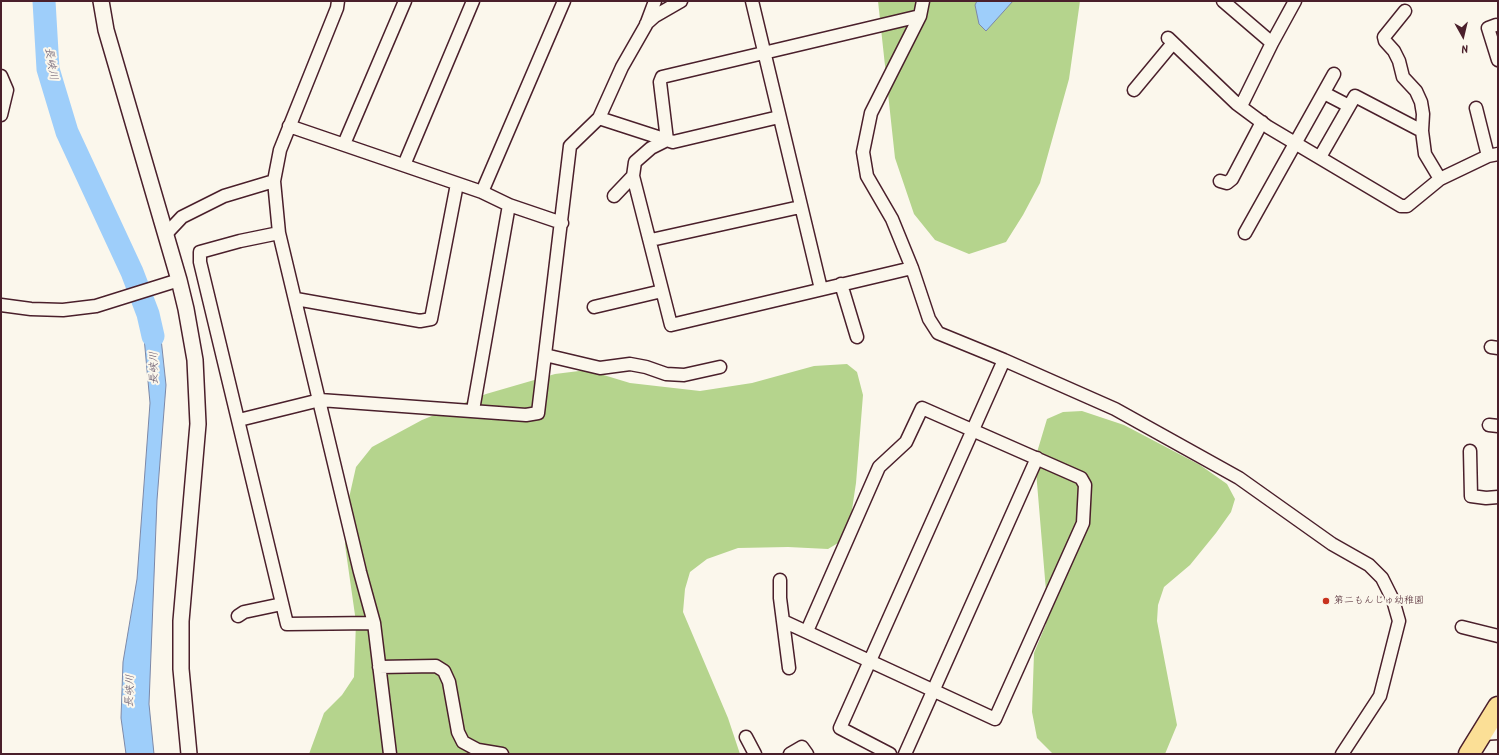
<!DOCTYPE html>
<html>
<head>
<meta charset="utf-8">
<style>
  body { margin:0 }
  #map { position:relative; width:1499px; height:755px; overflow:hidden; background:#fbf7ec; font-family:Kalam,sans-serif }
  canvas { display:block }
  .frame { position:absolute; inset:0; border:2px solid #4a1f2b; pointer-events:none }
  .north { position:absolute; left:1443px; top:16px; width:40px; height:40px; -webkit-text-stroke:3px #fbf7ec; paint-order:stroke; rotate:172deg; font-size:11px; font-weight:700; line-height:16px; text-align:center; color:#4a1f2b }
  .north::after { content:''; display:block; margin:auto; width:14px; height:18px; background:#4a1f2b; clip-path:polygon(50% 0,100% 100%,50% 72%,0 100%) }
</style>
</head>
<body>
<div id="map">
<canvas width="1499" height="755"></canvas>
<div class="frame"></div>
<div class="north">N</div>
</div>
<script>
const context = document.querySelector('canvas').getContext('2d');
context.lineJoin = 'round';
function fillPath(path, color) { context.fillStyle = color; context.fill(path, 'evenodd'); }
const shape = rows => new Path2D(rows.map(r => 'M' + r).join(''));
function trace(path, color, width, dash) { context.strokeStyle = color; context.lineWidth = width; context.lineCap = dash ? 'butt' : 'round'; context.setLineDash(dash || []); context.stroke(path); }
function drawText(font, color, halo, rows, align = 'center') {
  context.font = font + ' Kalam,"Klee One",sans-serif'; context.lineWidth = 4; context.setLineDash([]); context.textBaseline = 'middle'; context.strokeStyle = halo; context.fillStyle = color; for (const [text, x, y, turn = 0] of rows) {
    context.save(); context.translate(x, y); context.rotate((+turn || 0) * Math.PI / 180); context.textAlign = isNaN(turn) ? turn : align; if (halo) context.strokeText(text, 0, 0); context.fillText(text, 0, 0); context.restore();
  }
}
fillPath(shape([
  [878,1,1080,1,1069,79,1040,183,1023,215,1006,242,969,254,935,240,914,214,895,158],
  [847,364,857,372,863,395,856,483,850,523,838,543,828,549,788,547,738,548,707,559,690,572,685,589,683,612,728,718,740,754,309,754,324,713,342,695,354,677,356,622,345,545,349,498,356,467,372,447,422,420,486,394,555,374,587,370,630,383,700,391,752,383,814,366],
  [1082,411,1124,425,1200,465,1227,484,1235,499,1231,512,1216,533,1190,565,1164,587,1158,605,1157,621,1177,725,1165,754,1053,754,1037,738,1032,712,1034,653,1046,624,1047,603,1035,459,1047,419,1063,412]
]), '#b5d48d');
const water = shape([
  [977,1,1013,1,986,31,979,24,975,5,977,1],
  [149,297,160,329,166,385,157,500,149,704,154,754,126,754,121,718,123,662,137,579,150,403,142,315,149,297]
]);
fillPath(water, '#9ecefa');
trace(water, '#7c88a7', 1);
trace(shape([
  [44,1,48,69,67,132,132,272,148,314,153,336]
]), '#9ecefa', 23);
const minor = shape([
  [338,1,337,8,280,150,274,181,279,233,360,572,374,623,390,754],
  [752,1,821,289],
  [923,1,920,16,871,113,863,152,867,176,892,219,912,268,929,319,938,333,1004,360,1115,409,1239,478,1332,544,1369,565,1382,578,1393,600,1399,621,1380,696,1342,754],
  [1223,1,1272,43,1241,106],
  [1405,11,1384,37,1385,41,1394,51,1399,61,1403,77,1416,91,1421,102,1423,114,1422,131],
  [646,24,655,16,681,1],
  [1496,25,1488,28,1498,60],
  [1168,38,1237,104,1268,127,1401,206,1407,206,1440,179,1488,156,1498,154],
  [1272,43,1295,1],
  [1,76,7,90,1,115],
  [1134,90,1173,43],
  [1324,93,1349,106],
  [1476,108,1488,156],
  [599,118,673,142,779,117],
  [289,126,482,192,509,205,562,223],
  [667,140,651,148,635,162,633,176,671,325,912,268],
  [667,140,660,82,662,77,920,16],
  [344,144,405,1],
  [1320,157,1355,96,1422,131,1425,154,1440,179],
  [404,165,473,1],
  [1220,181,1227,183,1232,179,1262,122],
  [482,192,564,1],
  [614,196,633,176],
  [279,233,240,241,200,252,200,262,287,624,374,623],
  [1245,233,1334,74],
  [166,234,182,217,224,196,274,181],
  [651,240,800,207],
  [841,284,857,337],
  [296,299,420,321,431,319,457,184],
  [1,305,31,309,63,310,96,306,179,280],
  [594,307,662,291],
  [1491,347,1498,348],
  [545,355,600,368,630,364,646,367,666,374,684,375,720,367],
  [473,410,509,205],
  [239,420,320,400,526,415,538,413,570,146,599,118,622,67,646,25,655,1],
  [1489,425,1498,426],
  [1470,451,1471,496,1486,498,1498,497],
  [780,580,780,598,789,668],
  [238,616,244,612,282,604],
  [783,621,995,719,1083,523,1085,485,1081,478,922,408,906,442,879,467,807,631],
  [1462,627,1498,636],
  [379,667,436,666,444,671,449,682,458,732,463,742,478,750,502,754],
  [1482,734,1498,733],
  [746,737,755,754],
  [790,754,802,747,807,754],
  [890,754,840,728,1004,360],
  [905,754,1037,458]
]);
const tertiary = shape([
  [101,1,106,30,179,280,186,309,195,360,198,424,181,621,181,669,189,754]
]);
const trunk = shape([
  [1469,754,1498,707]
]);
trace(minor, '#4a1f2b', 15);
trace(tertiary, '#4a1f2b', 18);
trace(trunk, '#4a1f2b', 23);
trace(minor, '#fbf7ec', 12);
trace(tertiary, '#fbf7ec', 15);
trace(trunk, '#fbdf96', 20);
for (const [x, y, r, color] of [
  [1326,601,4,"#c8321e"]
]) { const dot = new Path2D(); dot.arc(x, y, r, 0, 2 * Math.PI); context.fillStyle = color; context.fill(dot); trace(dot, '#fbf7ec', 1.5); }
drawText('10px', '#4a1f2b', '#fbf7ec', [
  ["第二もんじゅ幼稚園",1334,601]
], 'left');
drawText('italic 11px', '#635469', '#fbf7ec', [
  ["長峡川",50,64,81],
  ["長峡川",155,368,-90],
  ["長峡川",131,691,-88]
]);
</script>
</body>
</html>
